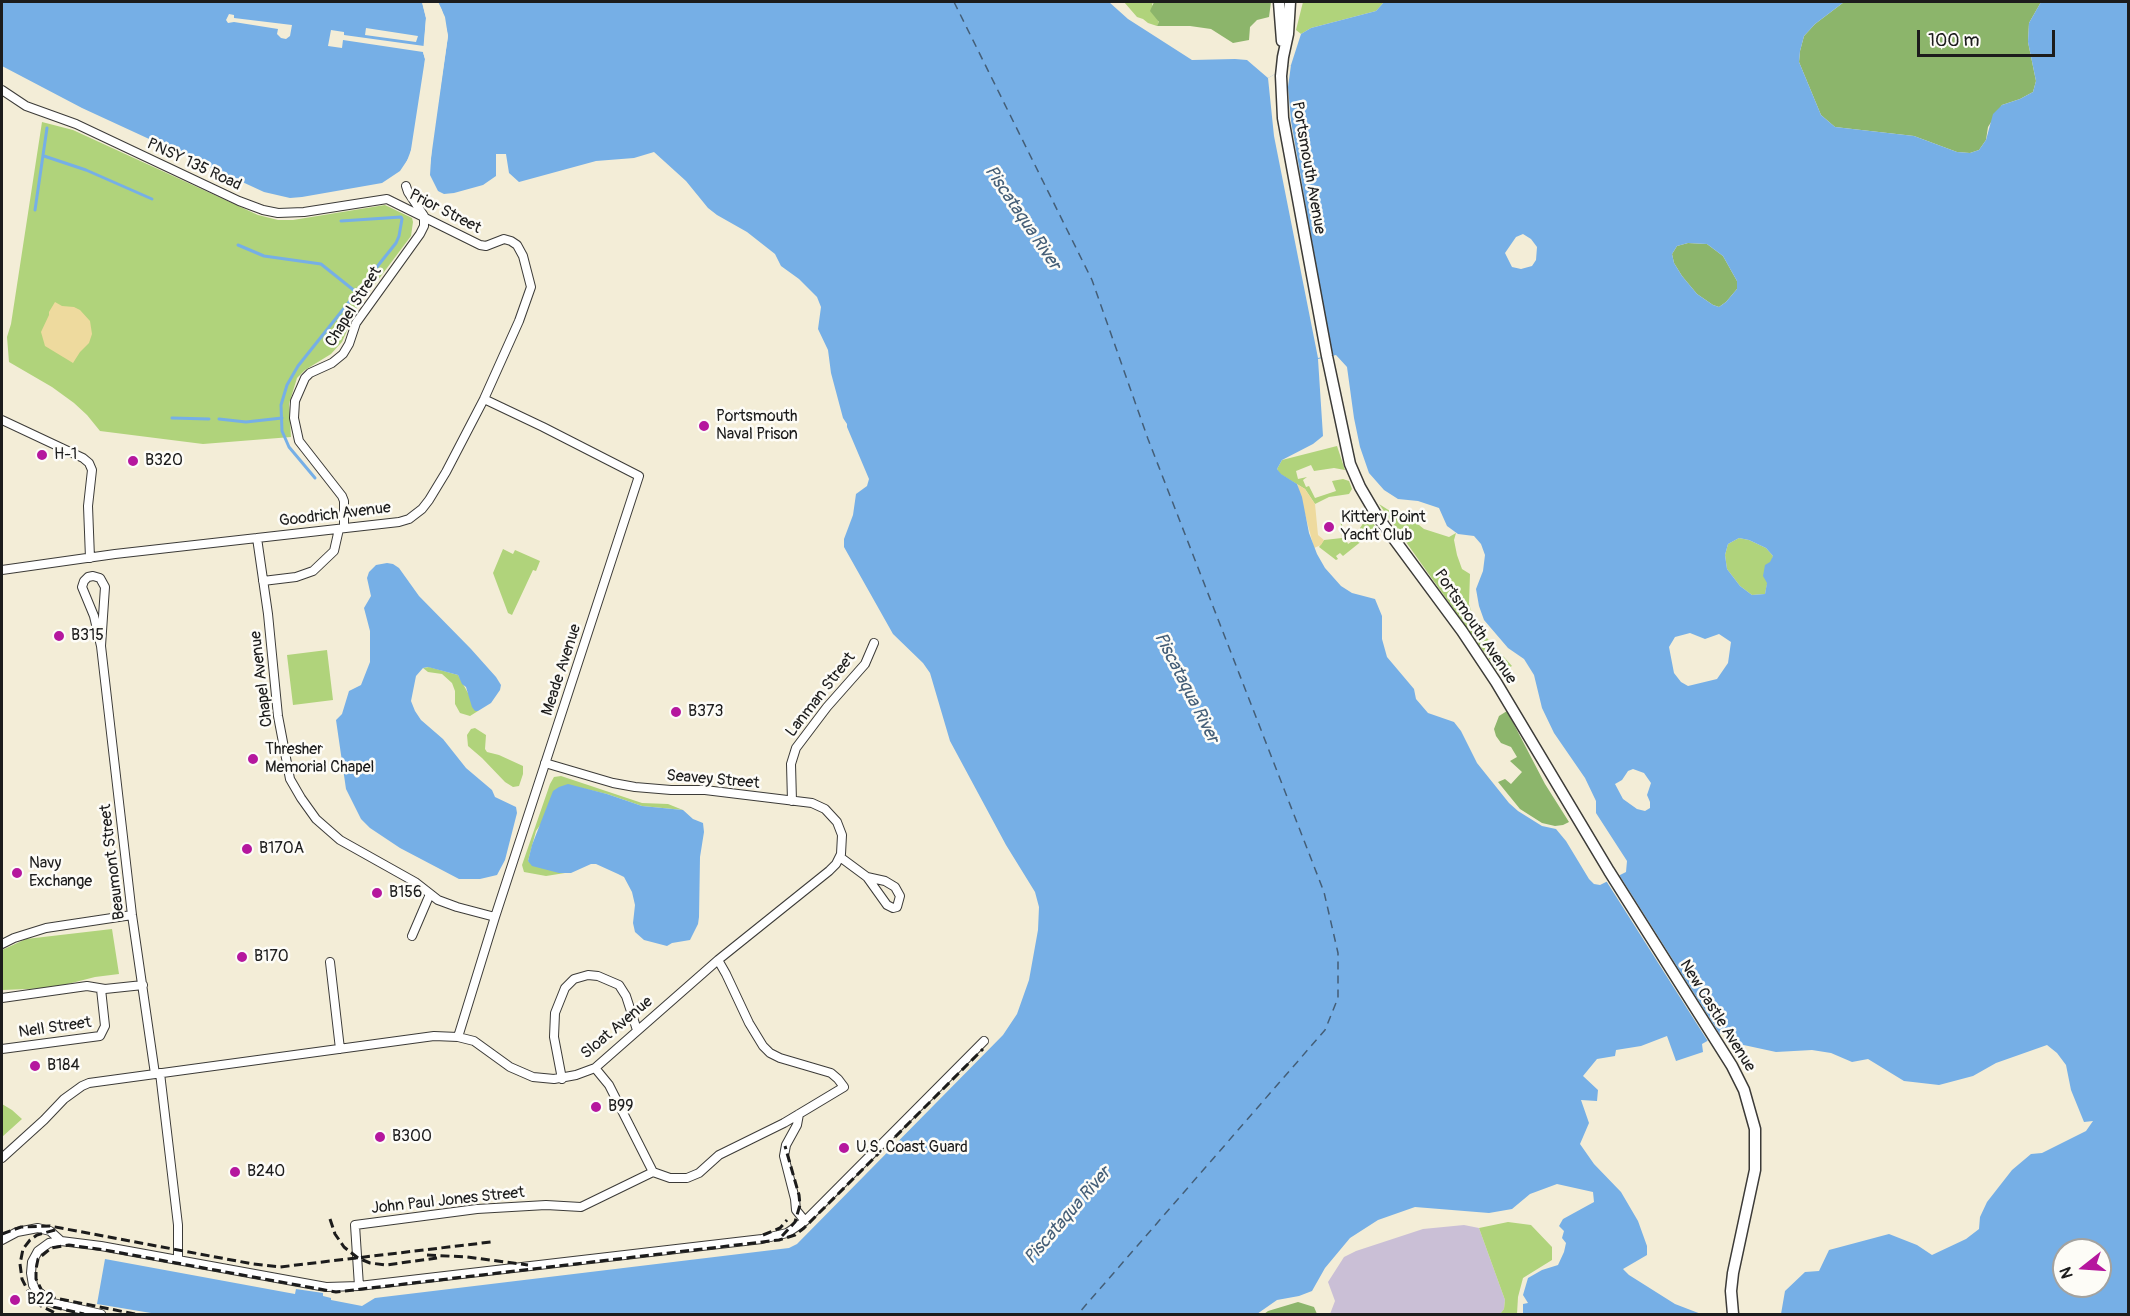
<!DOCTYPE html>
<html>
<head>
<meta charset="utf-8">
<style>
  body { margin:0 }
  #map { position:relative; width:2130px; height:1316px; overflow:hidden; background:#f3edd7; font-family:Pangolin,sans-serif }
  canvas { display:block }
  .frame { position:absolute; inset:0; border:3px solid #1c1c1c; pointer-events:none }
  .north { position:absolute; left:2052px; top:1238px; width:60px; height:60px; box-sizing:border-box; background:#fdfcf7; border:2px solid #a3a29f; border-radius:50%; rotate:253deg; font-size:16px; font-weight:700; line-height:24px; text-align:center; color:#1c1c1c }
  .north::after { content:''; display:block; margin:auto; width:21px; height:27px; background:#b5179e; clip-path:polygon(50% 0,100% 100%,50% 72%,0 100%) }
  .scale { position:absolute; left:1917px; top:30px; width:138px; height:27px; box-sizing:border-box; border:3px solid #1c1c1c; border-top:0; padding-left:8px; font-size:18px; line-height:21px; white-space:nowrap; color:#1c1c1c; -webkit-text-stroke:4px #fdfcf7; paint-order:stroke }
</style>
</head>
<body>
<div id="map">
<canvas width="2130" height="1316"></canvas>
<div class="frame"></div>
<div class="north">N</div>
<div class="scale">100 m</div>
</div>
<script>
const context = document.querySelector('canvas').getContext('2d');
context.lineJoin = 'round';
function fillPath(path, color) { context.fillStyle = color; context.fill(path, 'evenodd'); }
const shape = rows => new Path2D(rows.map(r => 'M' + r).join(''));
function trace(path, color, width, dash) { context.strokeStyle = color; context.lineWidth = width; context.lineCap = dash ? 'butt' : 'round'; context.setLineDash(dash || []); context.stroke(path); }
function drawText(font, color, halo, rows, align = 'center') {
  context.font = font + ' Pangolin,sans-serif'; context.lineWidth = 5; context.setLineDash([]); context.textBaseline = 'middle'; context.strokeStyle = halo; context.fillStyle = color; for (const [text, x, y, turn = 0] of rows) {
    context.save(); context.translate(x, y); context.rotate((+turn || 0) * Math.PI / 180); context.textAlign = isNaN(turn) ? turn : align; if (halo) context.strokeText(text, 0, 0); context.fillText(text, 0, 0); context.restore();
  }
}
fillPath(shape([
  [1464,1225,1479,1228,1505,1300,1504,1309,1500,1314,1330,1314,1335,1301,1328,1282,1344,1257,1356,1251,1423,1229]
]), '#cabfd6');
fillPath(shape([
  [1124,2,1154,2,1152,4,1159,23,1157,26,1148,23,1143,19,1137,17],
  [1303,2,1384,2,1376,11,1311,28,1301,34,1296,30],
  [42,122,73,130,258,215,278,220,293,220,385,205,412,218,413,222,411,236,357,308,342,342,331,354,305,370,297,378,289,404,291,437,203,444,100,431,87,415,74,403,52,387,9,362,7,337,11,324],
  [1337,446,1345,470,1334,468,1314,471,1311,465,1296,471,1298,479,1307,477,1303,480,1306,487,1309,486,1315,498,1336,491,1332,481,1343,479,1349,481,1352,489,1349,494,1329,497,1315,504,1305,489,1280,474,1277,469,1282,460],
  [1379,504,1390,511,1409,517,1424,529,1449,537,1456,533,1454,540,1457,555,1462,569,1470,574,1469,604,1474,619,1478,628,1512,666,1499,673],
  [1340,514,1344,535,1348,544,1360,536,1360,528,1364,522,1370,521,1378,528,1343,556,1340,553,1336,556,1338,559,1336,560,1319,547,1324,540,1342,538],
  [1739,538,1749,540,1766,548,1773,556,1765,594,1752,595,1740,586,1727,569,1725,555,1728,544],
  [503,549,513,554,515,550,540,561,536,571,533,570,512,615,508,613,493,573],
  [327,650,333,700,293,705,287,655],
  [429,667,458,675,478,711,470,716,460,713,455,704,455,691,452,683,442,674,428,672,423,668],
  [475,728,486,735,485,749,487,752,499,755,523,766,523,774,519,786,513,787,505,782,482,758,468,746,467,735,471,729],
  [561,776,642,803,668,804,683,810,642,806,607,794,568,785,536,831,528,861,543,868,565,873,546,876,524,872,522,865,550,784,554,777],
  [112,929,119,974,95,977,52,988,2,990,2,950,26,939],
  [2,1104,12,1110,22,1119,2,1137],
  [1508,1222,1531,1225,1552,1247,1552,1260,1523,1278,1518,1297,1517,1314,1500,1314,1504,1309,1505,1300,1479,1228]
]), '#b0d37b');
fillPath(shape([
  [1154,2,1182,3,1199,2,1271,2,1269,17,1257,20,1250,27,1249,40,1233,43,1211,29,1190,26,1157,26,1159,22,1150,11],
  [1844,2,2041,2,2029,23,2028,42,2036,81,2033,92,2020,99,2002,105,1988,127,1986,140,1979,150,1970,153,1957,152,1914,136,1835,127,1821,115,1799,62,1800,51,1804,36,1815,24],
  [1688,243,1707,244,1723,256,1737,281,1737,289,1726,302,1719,307,1713,305,1697,294,1682,276,1674,263,1672,254,1677,246],
  [1507,711,1545,784,1569,822,1563,825,1555,826,1542,823,1520,809,1498,782,1505,779,1511,784,1522,772,1510,761,1517,757,1511,747,1501,743,1496,736,1494,729,1499,716],
  [1298,1302,1314,1307,1317,1314,1264,1314,1268,1311]
]), '#8cb56b');
fillPath(shape([
  [55,302,62,306,74,307,80,310,90,321,92,334,89,343,80,352,73,363,45,346,41,332,49,315,49,312],
  [1297,484,1305,489,1315,504,1318,535,1324,540,1321,545,1314,548]
]), '#eeda9e');
fillPath(shape([
  [2,2,422,2,426,18,423,52,425,59,410,156,400,171,382,183,302,197,290,198,264,192,82,108,2,66],
  [438,2,1109,2,1128,19,1192,60,1235,59,1247,60,1268,78,1291,65,1301,34,1311,28,1376,11,1384,2,1844,2,1815,24,1804,36,1800,51,1799,62,1821,115,1835,127,1914,136,1957,152,1970,153,1979,150,1986,140,1993,114,2002,105,2020,99,2033,92,2036,81,2028,42,2029,23,2041,2,2128,2,2128,1314,1781,1314,1785,1291,1805,1272,1819,1271,1829,1250,1889,1234,1917,1245,1932,1255,1966,1239,1979,1229,1980,1217,1987,1202,2012,1170,2031,1154,2042,1153,2086,1131,2093,1121,2084,1122,2071,1090,2066,1065,2057,1053,2047,1045,1996,1063,1973,1076,1939,1085,1904,1081,1868,1059,1852,1062,1831,1053,1812,1050,1776,1052,1739,1044,1732,1031,1723,1032,1702,1044,1703,1052,1676,1061,1667,1036,1641,1046,1616,1050,1615,1056,1597,1059,1583,1076,1598,1090,1597,1101,1581,1100,1589,1123,1580,1144,1594,1164,1621,1192,1638,1221,1647,1246,1647,1255,1623,1269,1629,1275,1675,1304,1701,1314,1523,1314,1523,1304,1528,1303,1523,1295,1528,1278,1542,1270,1558,1265,1564,1252,1566,1243,1562,1238,1564,1231,1559,1226,1563,1219,1594,1202,1593,1192,1557,1184,1530,1194,1512,1209,1489,1213,1415,1207,1378,1220,1350,1238,1325,1268,1312,1291,1299,1296,1277,1300,1257,1314,157,1314,97,1304,105,1259,295,1294,296,1289,323,1293,323,1296,331,1298,331,1300,362,1306,375,1298,789,1248,797,1244,1003,1035,1017,1014,1029,980,1038,930,1039,907,1035,892,1006,845,950,741,930,673,923,663,893,634,844,547,844,539,853,515,856,494,867,486,869,479,847,427,847,424,843,418,831,373,828,350,818,329,821,307,817,297,799,279,781,266,775,254,747,232,717,215,708,208,686,181,654,152,634,158,596,161,519,182,509,173,506,154,496,154,496,176,483,185,454,193,444,194,438,191,430,175,430,165,448,36,445,17],
  [1523,234,1531,239,1537,247,1536,260,1532,266,1521,269,1512,267,1505,253,1516,237],
  [1688,243,1707,244,1723,256,1737,281,1737,289,1726,302,1719,307,1713,305,1697,294,1682,276,1674,263,1672,254,1677,246],
  [1336,355,1347,367,1354,418,1360,447,1369,473,1384,490,1398,499,1418,501,1439,508,1447,526,1458,534,1474,536,1481,544,1485,555,1483,571,1476,589,1479,606,1484,620,1508,648,1524,659,1534,675,1542,708,1554,733,1585,778,1596,801,1596,813,1627,861,1626,872,1600,885,1594,884,1589,879,1566,841,1556,829,1542,826,1518,811,1509,803,1477,763,1461,731,1454,722,1428,713,1416,699,1414,689,1387,657,1382,639,1382,616,1375,599,1352,593,1341,586,1325,568,1317,554,1309,533,1302,497,1297,484,1281,474,1277,469,1282,460,1313,444,1323,436,1318,359],
  [1739,538,1749,540,1766,548,1773,556,1770,562,1765,565,1763,576,1767,583,1765,594,1752,595,1740,586,1727,569,1725,555,1728,544],
  [1690,633,1705,639,1719,634,1731,642,1728,663,1717,679,1688,686,1681,682,1674,673,1669,647,1675,637],
  [1633,769,1644,773,1651,783,1647,795,1650,802,1650,808,1645,811,1637,809,1623,799,1615,784,1622,780,1628,771],
  [2064,1250,2100,1250,2100,1286,2064,1286],
  [387,563,393,564,399,568,419,596,471,649,496,677,501,685,500,690,491,703,478,711,475,711,472,707,466,687,462,684,458,675,428,667,423,668,416,676,411,701,415,711,421,720,443,739,466,768,492,790,495,797,516,807,517,813,505,860,497,875,480,879,459,879,400,848,370,828,361,819,346,789,336,720,342,714,349,691,361,685,370,662,370,631,364,608,371,596,367,578,369,572,376,565],
  [568,784,607,794,642,806,683,810,693,819,703,823,704,832,700,857,699,917,698,924,690,940,672,943,667,946,644,940,635,932,633,923,635,905,632,892,624,877,618,874,596,864,591,864,571,873,559,873,532,866,528,861,532,845,553,791,559,787]
]), '#76afe6');
fillPath(shape([
  [422,2,425,2,429,18,426,52,428,59,427,77,416,146,408,167,405,166,413,145,424,77,425,59,423,52,343,40,342,48,328,46,331,30,344,32,344,35,424,46,426,18],
  [435,2,438,2,442,10,448,36,432,143,430,175,427,174,426,171,429,143,445,36,442,18],
  [229,14,234,15,234,18,292,25,290,36,286,39,281,38,277,34,278,29,234,22,228,23,226,20],
  [366,28,418,36,416,42,365,35],
  [1291,65,1288,87,1291,121,1332,355,1318,358,1274,136,1268,78],
  [1618,873,1721,1036,1709,1043,1605,879]
]), '#f3edd7');
trace(shape([
  [44,156,86,170,152,199],
  [35,210,47,128],
  [238,245,264,256,321,264,356,292],
  [172,418,209,419],
  [219,419,246,422,282,418],
  [315,478,289,447,282,431,281,405,287,385,298,366,396,243,399,236,402,219,401,217,341,221]
]), '#76afe6', 3);
trace(shape([
  [954,2,1092,280,1148,439,1324,892,1338,953,1338,998,1325,1030,1078,1314]
]), '#445e77', 1.5, [8, 6]);
const street = shape([
  [2,90,26,106,76,124,239,201,263,210,278,213,304,212,387,199,480,245,486,246,504,239,511,241,517,245,523,256,531,287,519,321,484,399,446,472,429,500,422,509,409,519,399,522,115,554,2,570],
  [2,420,83,458,89,463,92,470,88,506,90,558],
  [344,528,344,501,342,496,299,441,294,418,295,401,305,378,310,373,332,363,343,354,349,344,356,323,420,234,424,226,424,216,408,192,406,186],
  [257,538,268,614,278,716,290,779,301,798,316,819,340,840,415,882,438,900,457,907,495,917],
  [263,581,296,577,313,571,334,551,339,529],
  [101,646,105,587,100,578,93,576,88,577,84,581,82,587,94,616,101,646,132,915,155,1074],
  [792,801,791,764,796,748,827,707,865,664,874,643],
  [840,857,867,877,887,905,893,908,897,907,900,896,895,887,885,881,867,877],
  [412,936,430,894],
  [2,944,14,938,46,928,132,915],
  [330,962,340,1049],
  [2,998,87,986,105,989,143,985],
  [458,1037,495,917,639,476,543,427,484,399],
  [2,1049,100,1036,105,1026,101,989],
  [595,1068,609,1085,653,1172],
  [160,1073,178,1225,178,1259],
  [562,1079,554,1037,555,1013,565,988,574,979,588,975,598,976,619,985,626,996,637,1030],
  [799,1114,797,1125,786,1145,784,1156,795,1199,796,1210,805,1221],
  [2,1158,44,1120,64,1099,82,1086,89,1083,434,1036,458,1037,474,1041,510,1067,533,1077,554,1079,576,1075,595,1068,718,960,829,871,836,864,841,854,842,835,837,822,825,809,812,803,705,790,671,790,635,787,613,783,545,763],
  [2,1240,17,1232,38,1228,50,1231,61,1241],
  [359,1286,762,1239,787,1233,805,1221,984,1041],
  [101,1314,49,1302,40,1296,33,1285,31,1273,32,1262,38,1251,49,1243,61,1241,101,1246,326,1287,359,1286,355,1225,477,1209,546,1205,581,1207,653,1172,670,1178,687,1178,699,1173,719,1155,784,1123,844,1087,838,1079,831,1073,780,1058,770,1053,763,1046,749,1023,726,974,718,960]
]);
const secondary = shape([
  [1279,2,1282,41],
  [1290,2,1288,34,1283,57,1281,76,1283,118,1327,356,1350,464,1360,487,1377,516,1462,631,1496,682,1609,871,1732,1066,1744,1090,1755,1129,1755,1170,1733,1273,1731,1291,1733,1314]
]);
trace(street, '#3c3b38', 10);
trace(secondary, '#3c3b38', 13);
trace(street, '#fff', 8);
trace(secondary, '#fff', 10);
trace(shape([
  [330,1219,335,1234,344,1247,358,1258,370,1263,386,1265,437,1258],
  [55,1230,37,1235,30,1240,23,1249,20,1264,22,1279,30,1295,41,1306,57,1314],
  [2,1234,21,1227,50,1226,253,1264,280,1267,491,1242],
  [763,1235,780,1228,787,1220],
  [782,1236,795,1222,800,1205,799,1195,785,1146],
  [427,1255,467,1257,528,1265],
  [53,1307,84,1314],
  [135,1314,50,1297,41,1289,36,1279,36,1269,38,1259,51,1248,69,1245,105,1250,336,1292,779,1240,795,1235,804,1228,983,1049]
]), '#1c1c1c', 3, [9, 4.5]);
for (const [x, y, r, color] of [
  [704,426,6,"#b5179e"],
  [42,455,6,"#b5179e"],
  [133,461,6,"#b5179e"],
  [1329,527,6,"#b5179e"],
  [59,636,6,"#b5179e"],
  [676,712,6,"#b5179e"],
  [253,759,6,"#b5179e"],
  [247,849,6,"#b5179e"],
  [17,873,6,"#b5179e"],
  [377,893,6,"#b5179e"],
  [242,957,6,"#b5179e"],
  [35,1066,6,"#b5179e"],
  [596,1107,6,"#b5179e"],
  [380,1137,6,"#b5179e"],
  [844,1148,6,"#b5179e"],
  [235,1172,6,"#b5179e"],
  [15,1300,6,"#b5179e"]
]) { const dot = new Path2D(); dot.arc(x, y, r, 0, 2 * Math.PI); context.fillStyle = color; context.fill(dot); trace(dot, '#fdfcf7', 2); }
drawText('16px', '#1c1c1c', '#fdfcf7', [
  ["PNSY 135 Road",194,165,25],
  ["Portsmouth Avenue",1308,168,80],
  ["Prior Street",445,212,27],
  ["Chapel Street",354,307,-58],
  ["Goodrich Avenue",335,515,-7],
  ["Portsmouth Avenue",1475,627,56],
  ["Meade Avenue",562,670,-72],
  ["Chapel Avenue",262,679,-97],
  ["Lanman Street",821,695,-52],
  ["Seavey Street",713,780,5],
  ["Beaumont Street",113,862,-97],
  ["New Castle Avenue",1717,1016,58],
  ["Nell Street",55,1028,-8],
  ["Sloat Avenue",617,1028,-40],
  ["John Paul Jones Street",448,1201,-6]
]);
drawText('16px', '#1c1c1c', '#fdfcf7', [
  ["Portsmouth",716,417],
  ["Naval Prison",716,435],
  ["H-1",54,455],
  ["B320",145,461],
  ["Kittery Point",1341,518],
  ["Yacht Club",1341,536],
  ["B315",71,636],
  ["B373",688,712],
  ["Thresher",265,750],
  ["Memorial Chapel",265,768],
  ["B170A",259,849],
  ["Navy",29,864],
  ["Exchange",29,882],
  ["B156",389,893],
  ["B170",254,957],
  ["B184",47,1066],
  ["B99",608,1107],
  ["B300",392,1137],
  ["U.S. Coast Guard",856,1148],
  ["B240",247,1172],
  ["B22",27,1300]
], 'left');
drawText('italic 18px', '#445e77', '#fdfcf7', [
  ["Piscataqua River",1022,218,56],
  ["Piscataqua River",1186,688,63],
  ["Piscataqua River",1068,1216,-49]
]);
</script>
</body>
</html>
